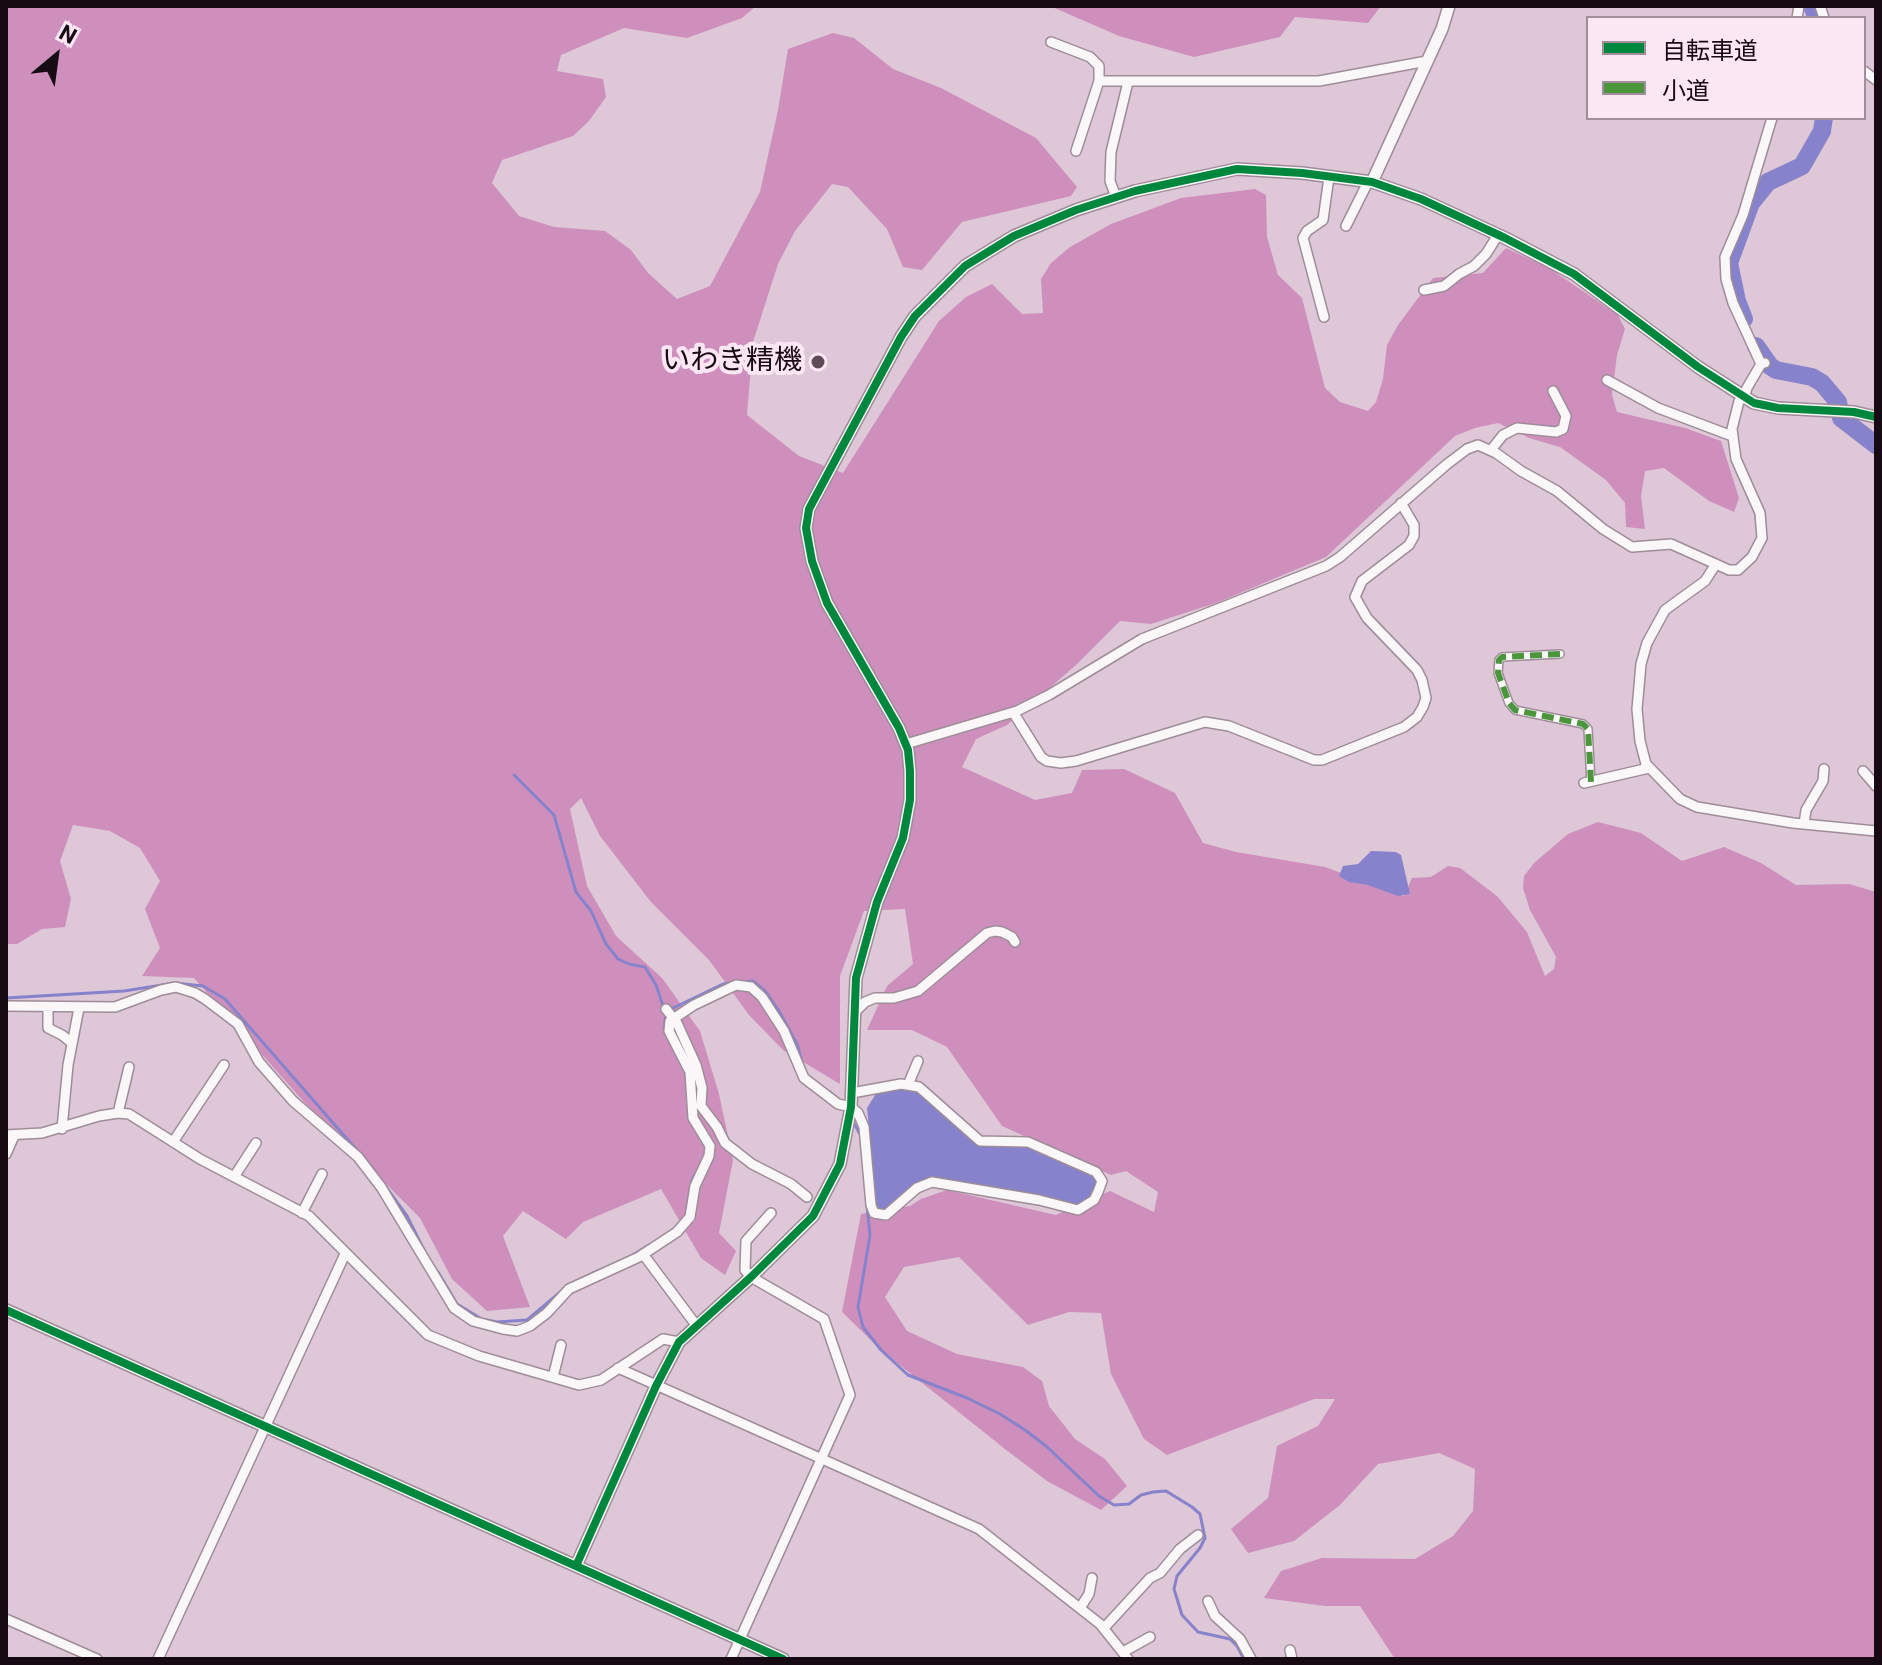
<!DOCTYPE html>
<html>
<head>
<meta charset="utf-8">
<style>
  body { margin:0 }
  #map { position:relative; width:1882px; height:1665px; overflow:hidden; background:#dec7d6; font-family:Roboto,"Noto Sans JP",sans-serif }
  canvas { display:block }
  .frame { position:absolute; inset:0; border:8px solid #170a13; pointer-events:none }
  .legend { position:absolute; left:1586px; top:16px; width:280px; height:104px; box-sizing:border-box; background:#fbe6f4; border:2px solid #a08e9a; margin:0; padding:10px 14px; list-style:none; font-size:24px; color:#170a13 }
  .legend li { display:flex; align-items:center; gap:16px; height:40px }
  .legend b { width:40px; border:2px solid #a08e9a }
  .north { position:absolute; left:16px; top:16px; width:80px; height:80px; -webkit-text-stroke:6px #fbe6f4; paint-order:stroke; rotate:29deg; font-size:22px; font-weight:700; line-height:32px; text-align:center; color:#170a13 }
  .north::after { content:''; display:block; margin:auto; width:28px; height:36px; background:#170a13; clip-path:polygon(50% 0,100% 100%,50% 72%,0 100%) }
</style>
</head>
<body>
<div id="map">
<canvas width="1882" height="1665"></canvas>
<div class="frame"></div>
<ul class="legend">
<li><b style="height:10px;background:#00873e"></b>自転車道</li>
<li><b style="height:10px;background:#4b963d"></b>小道</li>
</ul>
<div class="north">N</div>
</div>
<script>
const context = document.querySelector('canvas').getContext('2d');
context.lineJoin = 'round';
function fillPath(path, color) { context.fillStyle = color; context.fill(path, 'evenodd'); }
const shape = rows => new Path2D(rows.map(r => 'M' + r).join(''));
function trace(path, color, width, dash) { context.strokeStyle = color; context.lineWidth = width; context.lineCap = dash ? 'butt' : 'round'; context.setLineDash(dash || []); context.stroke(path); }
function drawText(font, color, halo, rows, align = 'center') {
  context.font = font + ' Roboto,"Noto Sans JP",sans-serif'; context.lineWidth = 8; context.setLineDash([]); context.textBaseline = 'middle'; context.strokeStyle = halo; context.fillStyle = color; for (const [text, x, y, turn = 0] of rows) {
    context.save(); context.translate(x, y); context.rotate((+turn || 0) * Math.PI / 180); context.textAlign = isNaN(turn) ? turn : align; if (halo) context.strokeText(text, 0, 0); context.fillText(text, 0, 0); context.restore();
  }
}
fillPath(shape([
  [6,6,756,6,742,18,687,38,624,28,561,55,557,71,603,79,606,97,589,121,573,136,502,160,492,183,519,216,554,227,605,231,631,250,648,273,677,299,710,286,760,192,778,110,788,49,833,33,854,38,893,69,941,88,1036,138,1077,187,1071,196,962,222,922,270,903,267,887,229,848,187,832,184,795,231,778,264,753,342,747,415,799,456,843,473,939,321,966,297,992,284,1022,314,1043,313,1041,279,1051,263,1070,247,1111,224,1181,198,1255,189,1266,195,1267,237,1278,275,1302,298,1325,388,1340,402,1368,411,1376,402,1383,379,1387,345,1398,325,1433,278,1483,273,1506,248,1549,268,1618,315,1625,329,1617,355,1612,395,1617,412,1685,428,1721,441,1739,498,1734,512,1709,501,1664,468,1645,471,1641,496,1645,529,1626,527,1625,503,1606,480,1560,447,1529,438,1498,423,1475,428,1455,436,1326,557,1216,603,1151,624,1120,621,1076,665,1007,725,976,739,962,767,1035,800,1072,793,1082,770,1124,769,1175,793,1203,843,1236,852,1325,867,1404,896,1412,878,1431,877,1448,866,1460,868,1497,896,1527,932,1545,976,1554,969,1556,957,1530,910,1523,888,1524,876,1534,863,1568,834,1598,822,1641,833,1682,861,1724,847,1761,863,1796,885,1849,884,1876,892,1876,1659,1395,1659,1360,1606,1325,1606,1264,1598,1281,1571,1322,1558,1415,1559,1453,1536,1473,1511,1475,1469,1439,1453,1378,1464,1340,1505,1294,1541,1248,1553,1231,1529,1268,1498,1277,1446,1318,1426,1335,1399,1314,1399,1167,1455,1144,1439,1111,1374,1101,1313,1069,1312,1028,1325,959,1257,904,1267,885,1297,907,1331,957,1354,1023,1367,1042,1381,1049,1406,1075,1439,1105,1459,1127,1486,1101,1510,1047,1481,1005,1449,881,1350,842,1312,861,1214,910,1206,921,1199,947,1190,1056,1215,1110,1191,1154,1212,1158,1192,1126,1171,1111,1175,1002,1126,947,1047,912,1030,867,1030,887,986,913,964,905,909,864,911,840,976,840,1084,783,1050,749,1015,709,960,651,902,600,836,581,798,570,809,587,886,616,936,662,978,700,1031,719,1094,733,1160,719,1233,736,1251,725,1275,701,1258,661,1189,583,1222,566,1239,523,1211,503,1236,530,1307,487,1311,452,1279,420,1218,304,1102,194,978,142,976,160,948,145,909,160,881,140,848,110,831,73,825,60,861,71,899,65,927,42,929,17,944,6,944],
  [1050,6,1381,6,1368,23,1295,17,1280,37,1194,57,1119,36]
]), '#cf8fbd');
fillPath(shape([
  [1371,851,1396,852,1401,855,1410,894,1398,896,1368,885,1349,882,1339,876,1343,866,1358,864],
  [901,1087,918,1091,926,1097,966,1136,978,1144,1028,1146,1094,1175,1098,1181,1091,1198,1078,1206,932,1178,915,1185,885,1212,877,1210,867,1108,877,1092]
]), '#8683cc');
trace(shape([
  [514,775,554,815,576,892,591,911,606,944,618,959,629,964,645,967,656,985,663,1006],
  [6,998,124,991,175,983,203,986,225,999,375,1171],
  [671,1009,723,984,753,981,766,992,779,1011,797,1044,802,1062],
  [666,1015,664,1029,666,1034],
  [830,1092,842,1103],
  [852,1120,860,1134],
  [386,1187,407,1216,425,1252],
  [689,1196,692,1180,700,1166],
  [867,1205,870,1235,858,1307,863,1327,881,1350,908,1375,967,1398,1000,1414,1025,1430,1046,1446,1099,1496,1114,1505,1129,1504,1141,1495,1153,1492,1166,1491,1192,1507,1200,1514,1205,1538,1200,1548,1177,1576,1174,1589,1182,1615,1198,1632,1230,1639,1237,1646,1244,1659],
  [628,1258,649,1245],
  [438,1272,457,1304,480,1318],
  [570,1284,599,1270],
  [487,1320,497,1322,527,1320,564,1289]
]), '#8683cc', 3);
trace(shape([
  [1812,6,1817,18],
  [1744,319,1737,301,1729,263,1751,203,1768,182,1802,166,1822,131,1824,118],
  [1756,346,1770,366,1776,370,1812,377,1822,383,1838,402,1841,418,1876,445]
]), '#8683cc', 18);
const pedestrian = shape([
  [1560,654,1502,657,1499,660,1498,673,1509,703,1515,710,1583,724,1588,729,1591,782]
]);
const minor = shape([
  [1820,6,1824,18],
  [1797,18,1799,6],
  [1051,42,1090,57,1099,66,1099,81,1076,151],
  [1864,71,1876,80],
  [1099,81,1319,81,1427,61],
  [1116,197,1110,181,1111,152,1128,82],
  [1346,226,1368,182],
  [1424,290,1444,286,1459,274,1474,266,1486,254,1498,235],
  [1324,317,1303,238,1307,231,1323,220,1329,177],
  [1761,364,1733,303,1726,279,1725,257,1743,215,1772,118],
  [1607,380,1658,408,1732,436],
  [1491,450,1503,435,1517,428,1556,432,1563,429,1566,416,1553,391],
  [1716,564,1705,581,1665,610,1647,643,1641,664,1637,709,1640,741,1646,764,1680,799,1697,807,1793,823,1876,831],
  [1013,712,1041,757,1047,761,1061,763,1076,761,1205,722,1229,726,1314,760,1322,760,1404,727,1417,717,1423,707,1426,698,1422,680,1417,670,1367,618,1355,597,1362,581,1409,545,1414,536,1414,525,1401,503],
  [906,744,1017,711,1049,695,1142,639,1326,566,1340,557,1446,465,1467,449,1478,445,1496,453,1521,471,1557,491,1603,529,1632,547,1671,544,1729,570,1738,570,1752,557,1762,538,1760,513,1736,459,1732,429,1739,401,1744,398,1747,388,1761,364,1765,363],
  [1863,771,1876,786],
  [1584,783,1649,768],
  [1804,824,1806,810,1823,781,1824,769],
  [6,1006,115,1007,161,990,176,987,195,993,205,999,238,1024,259,1062,293,1101,358,1157,381,1187,454,1308,473,1321,503,1329,517,1331,530,1326,547,1313,569,1289,639,1257,677,1232,690,1217,695,1186,709,1156,710,1146,693,1118,690,1072,669,1031,670,1021,694,1005,736,985,751,987,762,997,784,1031,804,1078,838,1104,851,1107,858,1113,864,1127,871,1205,874,1213,886,1215,917,1188,932,1182,1039,1200,1078,1210,1094,1200,1098,1192,1102,1181,1096,1172,1028,1142,980,1141,919,1087,901,1084,852,1093],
  [48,1007,48,1028,62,1035,72,1043],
  [666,1009,677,1023,696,1065,702,1088,701,1106,717,1127,725,1143,752,1164,791,1184,807,1197],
  [856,1011,865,1002,875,998,894,998,918,991,987,933,995,931,1002,932,1012,937,1015,942],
  [908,1085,918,1061],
  [118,1113,129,1067],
  [62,1129,68,1065,79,1008],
  [6,1135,42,1133,99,1116,118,1113,129,1114,200,1159,309,1216,428,1335,479,1356,579,1385,601,1380,663,1339,679,1342],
  [173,1142,224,1065],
  [6,1154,14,1136],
  [234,1177,256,1143],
  [302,1213,322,1174],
  [643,1254,696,1325],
  [618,1368,979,1529,1100,1624,1128,1659],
  [553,1377,561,1345],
  [1208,1601,1215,1616,1240,1639,1251,1659],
  [1080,1608,1089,1594,1092,1578],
  [6,1619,97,1659],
  [1104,1628,1150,1578,1160,1573,1180,1549,1198,1535],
  [1290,1650,1292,1659],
  [1123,1652,1150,1637],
  [158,1659,345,1254],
  [731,1659,850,1395,824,1319,751,1277,745,1270,746,1241,771,1213]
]);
const tertiary = shape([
  [1372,182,1442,29,1449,6],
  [6,1310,783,1659],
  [576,1566,656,1386,679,1342,751,1277,813,1216,840,1164,851,1107,856,978,877,902,903,838,910,800,910,771,908,750,899,728,827,603,812,561,806,528,809,509,901,337,915,316,965,266,1014,236,1076,210,1135,191,1237,169,1302,173,1372,182,1421,199,1505,238,1574,274,1698,367,1754,403,1778,408,1854,412,1876,417]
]);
trace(pedestrian, '#9e8d98', 10);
trace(minor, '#9e8d98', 12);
trace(tertiary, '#9e8d98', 14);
trace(pedestrian, '#faf7f9', 7);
trace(minor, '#faf7f9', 9);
trace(tertiary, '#faf7f9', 11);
trace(shape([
  [1560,654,1502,657,1499,660,1498,673,1509,703,1515,710,1583,724,1588,729,1591,782]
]), '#4b963d', 6, [12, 6]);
trace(shape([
  [6,1310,783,1659],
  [576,1566,656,1386,679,1342,751,1277,813,1216,840,1164,851,1107,856,978,877,902,903,838,910,800,910,771,908,750,899,728,827,603,812,561,806,528,809,509,901,337,915,316,965,266,1014,236,1076,210,1135,191,1237,169,1302,173,1372,182,1421,199,1505,238,1574,274,1698,367,1754,403,1778,408,1854,412,1876,417]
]), '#00873e', 8);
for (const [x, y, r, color] of [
  [818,362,8,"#5d4c57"]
]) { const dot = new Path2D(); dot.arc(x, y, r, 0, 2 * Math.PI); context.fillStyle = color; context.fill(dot); trace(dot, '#fbe6f4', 3); }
drawText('28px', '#170a13', '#fbe6f4', [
  ["いわき精機",802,362]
], 'right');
</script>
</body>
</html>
